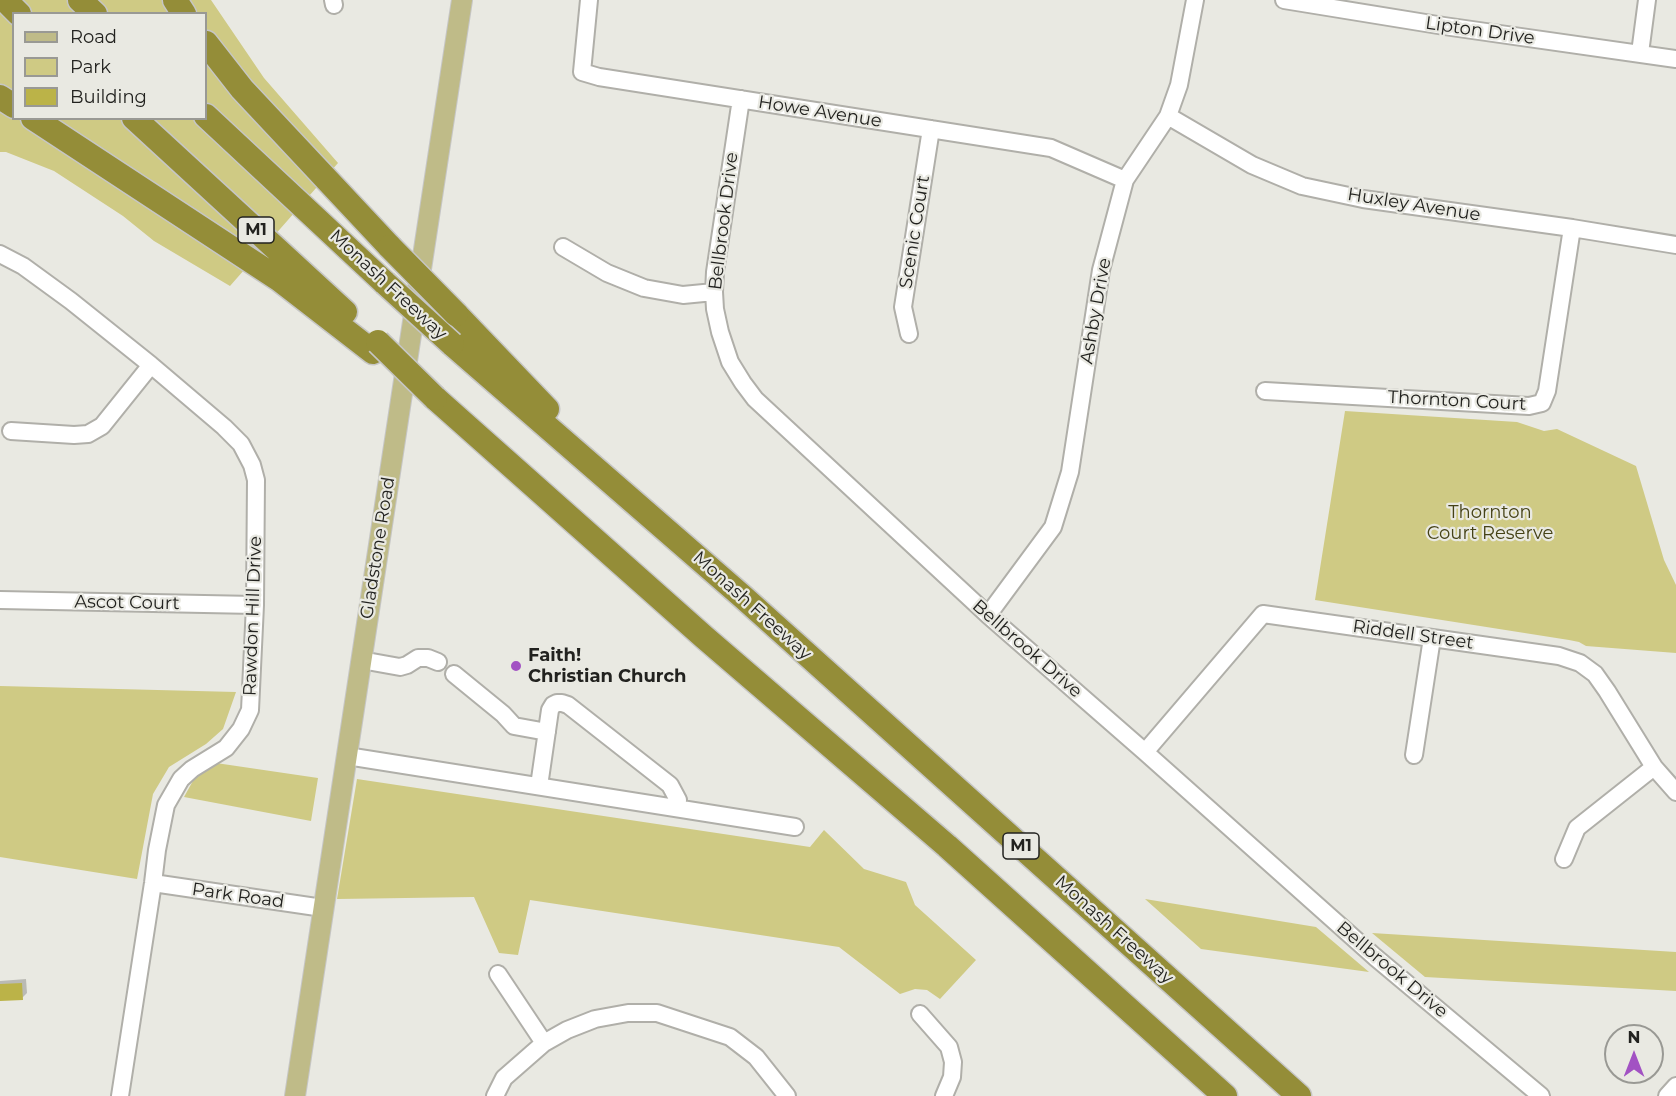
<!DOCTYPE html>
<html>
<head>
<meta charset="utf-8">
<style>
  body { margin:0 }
  #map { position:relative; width:1676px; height:1096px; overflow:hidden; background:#e9e9e2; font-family:Montserrat,sans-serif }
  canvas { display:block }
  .legend { position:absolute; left:12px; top:12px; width:195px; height:108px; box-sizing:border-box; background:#e9e9e2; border:2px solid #999994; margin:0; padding:8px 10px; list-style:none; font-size:18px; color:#22221f }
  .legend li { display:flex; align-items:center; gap:12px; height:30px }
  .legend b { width:30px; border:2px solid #999994 }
  .north { position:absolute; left:1604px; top:1024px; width:60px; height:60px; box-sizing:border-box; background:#e9e9e2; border:2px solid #999994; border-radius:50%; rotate:0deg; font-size:16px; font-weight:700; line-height:24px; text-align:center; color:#22221f }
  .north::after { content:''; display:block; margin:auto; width:21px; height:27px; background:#a252c3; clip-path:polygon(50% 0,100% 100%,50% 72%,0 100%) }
</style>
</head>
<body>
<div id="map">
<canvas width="1676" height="1096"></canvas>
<ul class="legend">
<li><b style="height:8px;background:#bfbb88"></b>Road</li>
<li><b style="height:16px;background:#cfca84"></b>Park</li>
<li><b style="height:16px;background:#bbb348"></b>Building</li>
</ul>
<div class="north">N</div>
</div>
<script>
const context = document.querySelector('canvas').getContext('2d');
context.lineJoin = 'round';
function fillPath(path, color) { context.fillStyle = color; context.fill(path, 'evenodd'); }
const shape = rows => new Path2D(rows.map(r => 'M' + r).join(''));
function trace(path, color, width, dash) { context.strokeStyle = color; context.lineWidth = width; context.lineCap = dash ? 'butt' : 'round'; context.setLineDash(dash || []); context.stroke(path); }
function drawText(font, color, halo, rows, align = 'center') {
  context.font = font + ' Montserrat,sans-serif'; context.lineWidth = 4.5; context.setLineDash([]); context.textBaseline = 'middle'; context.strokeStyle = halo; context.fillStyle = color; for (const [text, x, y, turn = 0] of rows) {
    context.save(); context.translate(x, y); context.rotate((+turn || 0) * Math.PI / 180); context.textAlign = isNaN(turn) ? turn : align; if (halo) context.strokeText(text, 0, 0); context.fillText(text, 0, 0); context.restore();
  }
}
fillPath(shape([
  [0,0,211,0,264,78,338,163,230,286,154,241,123,216,54,171,6,152,0,152],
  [14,14,206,14,206,118,14,118],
  [1345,411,1517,422,1544,431,1557,429,1636,466,1664,560,1676,585,1676,653,1586,646,1579,642,1569,640,1315,600],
  [0,686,236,692,223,729,206,744,169,767,153,794,137,879,0,857],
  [216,763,318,778,311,821,184,797,194,779],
  [357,779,810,847,824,830,864,869,906,882,915,905,976,960,940,999,927,990,915,989,900,994,839,947,530,900,518,955,499,953,474,897,337,899],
  [1145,899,1316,927,1369,972,1201,949],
  [1372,933,1676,952,1676,991,1425,977]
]), '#cfca84');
fillPath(shape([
  [26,979,27,993,22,998,0,1000,0,981]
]), '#0003');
fillPath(shape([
  [22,983,23,1000,0,1001,0,984]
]), '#bbb348');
const minor = shape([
  [333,0,334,5],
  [589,0,582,72,599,77,1051,148,1125,180],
  [1284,0,1444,26,1676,59],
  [1640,53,1647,0],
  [741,99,715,272,714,292,715,309,720,332,730,362,743,383,755,399,988,615,1145,752,1375,957,1541,1096],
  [1168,116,1252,165,1302,186,1363,199,1572,228,1676,245],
  [563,247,607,273,644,288,683,295,714,292],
  [0,254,23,266,71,301,151,365,224,427,241,444,252,465,256,480,255,605,250,710,241,729,226,748,192,769,181,779,166,805,157,850,153,883,120,1096],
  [909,334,903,307,931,129],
  [1265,391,1529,406,1542,403,1547,391,1572,228],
  [11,431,74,435,88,434,102,426,151,365],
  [0,600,255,605],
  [988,615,1053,527,1070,472,1101,270,1125,180,1168,116,1179,85,1195,0],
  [361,660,400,667,407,665,418,658,428,658,438,662],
  [454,674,503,714,514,726,547,732],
  [1145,752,1263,614,1559,656,1580,663,1595,674,1607,691,1654,767,1676,792],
  [1414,755,1432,638],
  [347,756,795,827],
  [539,786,550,710,553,705,557,703,562,703,568,705,670,785,678,800,677,808],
  [1564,859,1577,828,1654,767],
  [153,883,323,908],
  [498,974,544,1043],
  [920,1014,949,1047,953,1062,952,1077,944,1096],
  [495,1096,504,1078,544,1043,567,1030,595,1019,628,1013,657,1013,730,1037,756,1057,787,1096],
  [1667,1096,1676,1086]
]);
const major = shape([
  [295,1096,462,0]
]);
const highway = shape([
  [5,0,19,14],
  [80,0,95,14],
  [175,0,184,14],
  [206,43,242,89,390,247],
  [0,97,14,106],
  [206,116,385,283],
  [33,118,280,280,373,352],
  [134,118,345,312],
  [456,314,547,409],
  [452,344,743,597,1299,1096],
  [435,398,704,637,947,846,1225,1096]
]);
trace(minor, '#b0afa9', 20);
trace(major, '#c6c6c5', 22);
trace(highway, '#c6c6c5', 27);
trace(minor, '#fff', 16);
trace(major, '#bfbb88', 20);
trace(highway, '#948d38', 24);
const highwayBridge = shape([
  [390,247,456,314],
  [385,283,452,344],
  [378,342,435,398]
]);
trace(highwayBridge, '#c6c6c5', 27, []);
trace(highwayBridge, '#948d38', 24);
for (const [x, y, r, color] of [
  [516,666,6,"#a252c3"]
]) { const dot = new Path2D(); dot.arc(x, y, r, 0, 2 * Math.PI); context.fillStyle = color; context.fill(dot); trace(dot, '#e9e9e2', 2); }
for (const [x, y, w] of [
  [256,230,36],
  [1021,846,36]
]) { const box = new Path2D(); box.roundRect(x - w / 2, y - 13, w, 26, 4.5); context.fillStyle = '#e9e9e2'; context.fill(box); trace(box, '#22221f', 1.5); }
drawText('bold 16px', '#22221f', null, [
  ["M1",256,230],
  ["M1",1021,846]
]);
drawText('18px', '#22221f', '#e9e9e2', [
  ["Lipton Drive",1480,31,8],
  ["Howe Avenue",820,112,9],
  ["Huxley Avenue",1414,205,9],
  ["Bellbrook Drive",724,221,-83],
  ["Scenic Court",915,232,-81],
  ["Monash Freeway",388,285,43],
  ["Ashby Drive",1096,311,-80],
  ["Thornton Court",1457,401,3],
  ["Gladstone Road",378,548,-81],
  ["Ascot Court",127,603,1],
  ["Monash Freeway",752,606,42],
  ["Rawdon Hill Drive",253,616,-88],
  ["Riddell Street",1413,635,8],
  ["Bellbrook Drive",1027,649,41],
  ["Park Road",238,896,8],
  ["Monash Freeway",1114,930,42],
  ["Bellbrook Drive",1392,970,40]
]);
drawText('18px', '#454216', '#e9e9e2', [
  ["Thornton",1490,513],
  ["Court Reserve",1490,534]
]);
drawText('bold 18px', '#22221f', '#e9e9e2', [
  ["Faith!",528,656],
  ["Christian Church",528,677]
], 'left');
</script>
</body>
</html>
